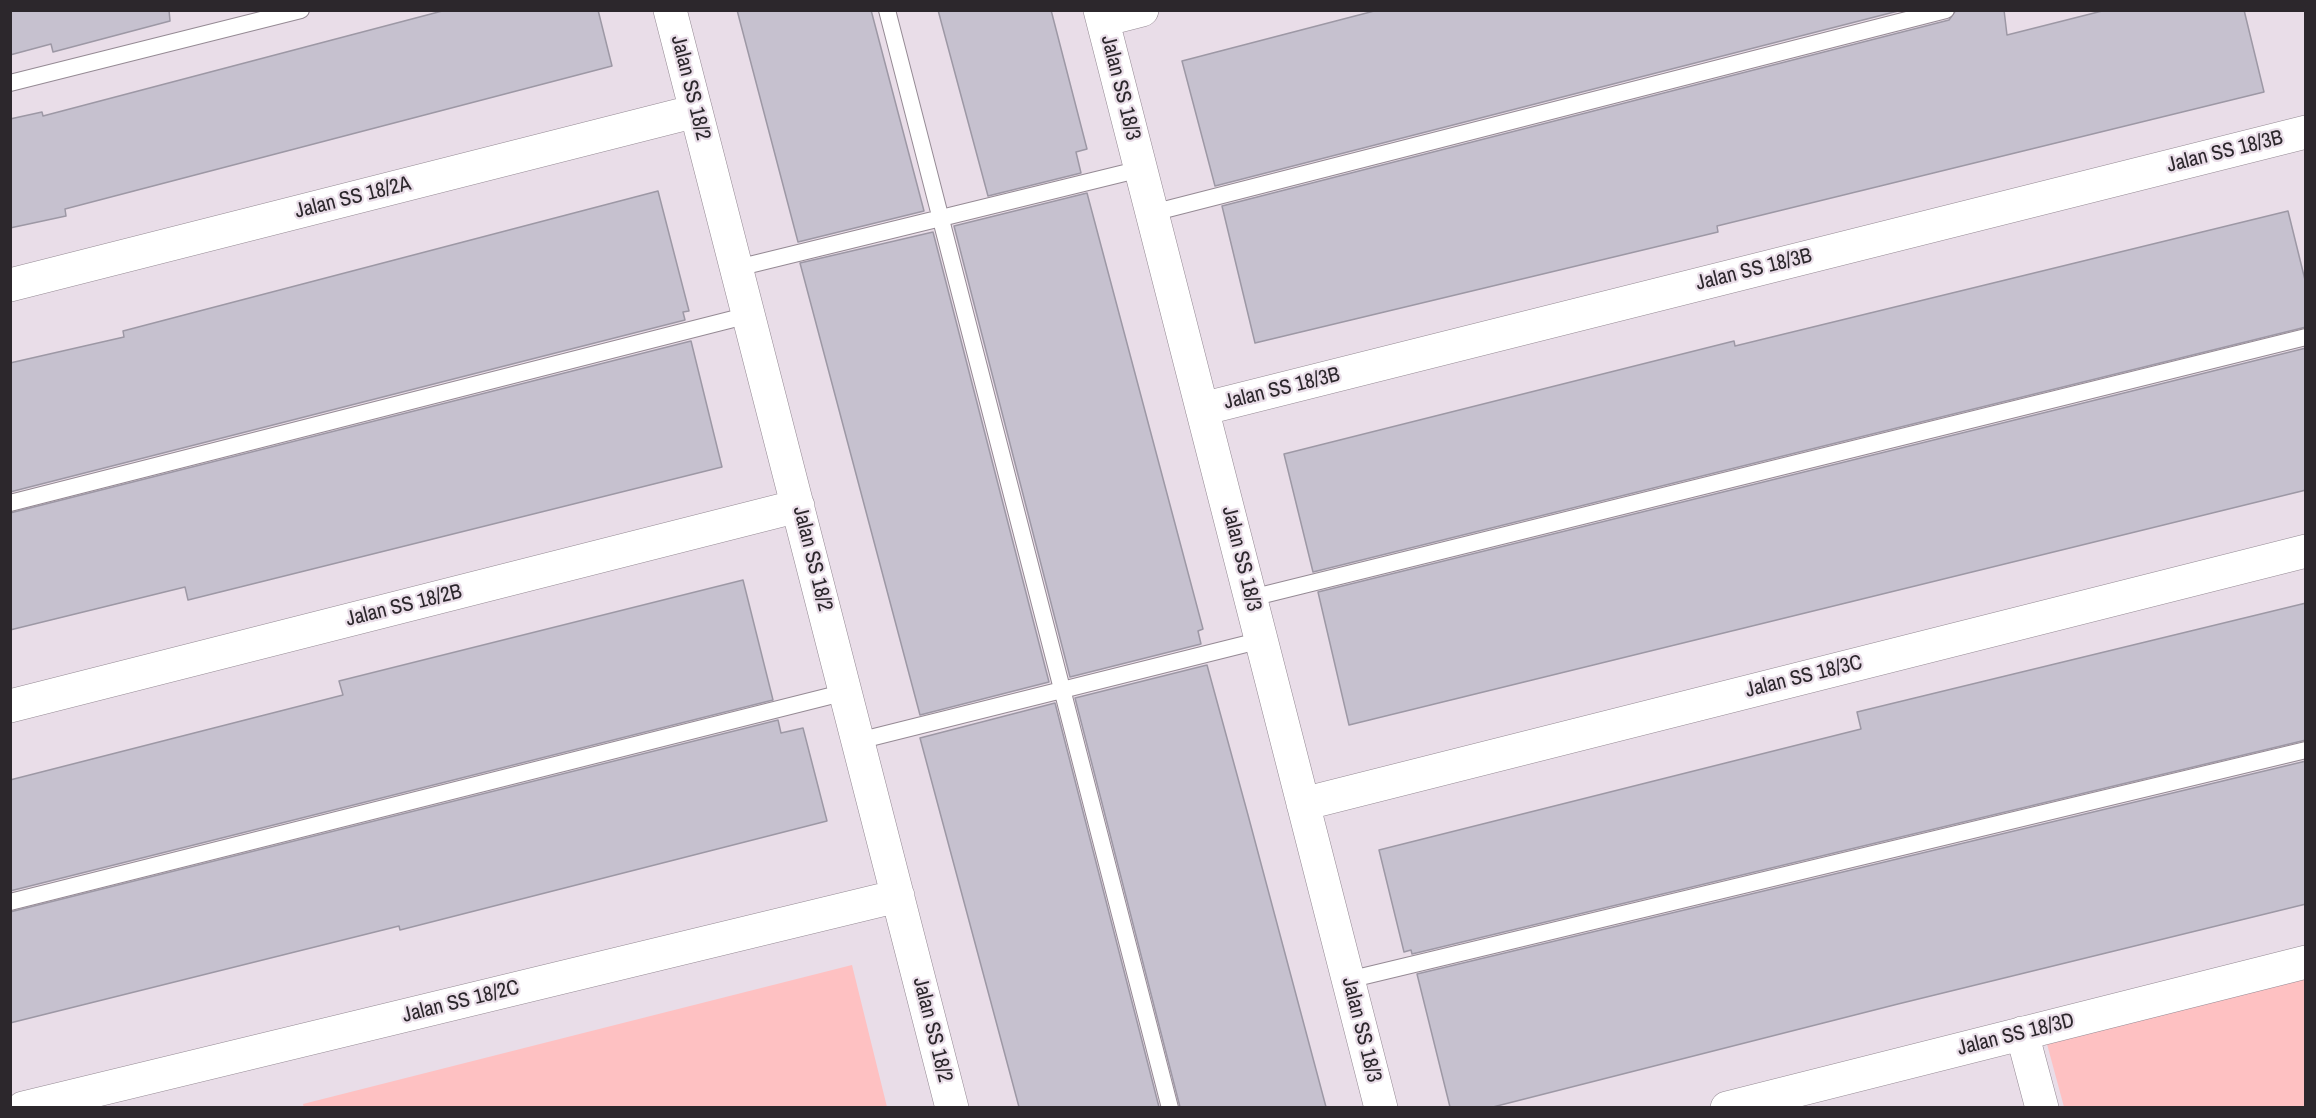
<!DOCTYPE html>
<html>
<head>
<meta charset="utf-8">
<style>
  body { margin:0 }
  #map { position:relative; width:2316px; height:1118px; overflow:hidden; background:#e9dde8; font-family:"Archivo Narrow",sans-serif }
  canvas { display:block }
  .frame { position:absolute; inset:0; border:12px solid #2c272c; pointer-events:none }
</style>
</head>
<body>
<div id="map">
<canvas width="2316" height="1118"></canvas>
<div class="frame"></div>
</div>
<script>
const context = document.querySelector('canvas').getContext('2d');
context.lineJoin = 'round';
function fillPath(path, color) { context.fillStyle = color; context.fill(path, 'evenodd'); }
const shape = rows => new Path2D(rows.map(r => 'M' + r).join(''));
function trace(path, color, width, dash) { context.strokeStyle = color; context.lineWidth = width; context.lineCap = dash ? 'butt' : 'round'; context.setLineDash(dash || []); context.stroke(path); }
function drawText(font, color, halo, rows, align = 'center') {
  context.font = font + ' "Archivo Narrow",sans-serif'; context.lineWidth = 4.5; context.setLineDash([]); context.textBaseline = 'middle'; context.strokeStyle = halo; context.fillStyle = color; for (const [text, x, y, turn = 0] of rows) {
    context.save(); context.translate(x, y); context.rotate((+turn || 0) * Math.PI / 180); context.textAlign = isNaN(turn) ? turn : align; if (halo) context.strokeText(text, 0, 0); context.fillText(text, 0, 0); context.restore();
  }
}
fillPath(shape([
  [852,965,887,1107,304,1108,303,1104],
  [2305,977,2305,1107,2064,1107,2047,1044]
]), '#fec1c2');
const building = shape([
  [10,10,169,10,170,21,53,52,51,44,10,55,10,10],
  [446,10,598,10,612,66,65,209,66,216,10,228,10,119,42,112,43,116,446,10],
  [737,10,871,10,924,211,798,242,737,10],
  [938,10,1051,10,1087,149,1076,152,1081,173,988,196,938,10],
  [1378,10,1902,10,1215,186,1182,61,1378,10],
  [1956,10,2004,10,2007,35,2106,10,2244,10,2264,92,1717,226,1718,232,1255,343,1222,206,1949,20,1956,10],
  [658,191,689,311,683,312,685,320,10,492,10,363,124,337,123,331,658,191],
  [1087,193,1203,629,1198,631,1201,644,1070,677,954,226,1087,193],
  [2288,211,2306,284,2306,327,1313,572,1284,454,1734,341,1735,346,2288,211],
  [933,232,1049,682,920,715,800,263,933,232],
  [691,341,722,467,188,600,185,587,10,630,10,513,691,341],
  [2306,348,2306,490,1349,725,1318,592,2306,348],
  [743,580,773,700,10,891,10,780,343,695,339,681,743,580],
  [2306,603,2306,740,1412,954,1411,950,1404,952,1379,850,1861,729,1857,712,2306,603],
  [1207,665,1248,815,1326,1107,1180,1107,1075,698,1207,665],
  [1055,703,1159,1107,1019,1107,920,738,1055,703],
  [778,720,781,733,803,728,827,821,400,930,399,926,10,1023,10,912,778,720],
  [2306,761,2306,904,1898,1004,1493,1107,1450,1107,1417,974,2306,761]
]);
fillPath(building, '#c6c1cf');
trace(building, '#9d98a5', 1.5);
const service = shape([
  [887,10,1170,1108],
  [10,83,301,10],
  [1152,213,1946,10],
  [737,268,1141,169],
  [10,503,749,315],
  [1251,598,2306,337],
  [858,741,1262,640],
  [10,902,846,692],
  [1348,980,2306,750]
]);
const minor = shape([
  [670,10,952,1108],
  [1100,10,1381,1108],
  [1103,20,1142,10],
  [10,285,696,111],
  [1202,409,2306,132],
  [10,706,798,506],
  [1303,804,2306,551],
  [2022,1033,2042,1108],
  [23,1108,898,896],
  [1727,1108,2306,962]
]);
trace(service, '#958a94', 18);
trace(minor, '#958a94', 34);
trace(service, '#fff', 16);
trace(minor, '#fff', 33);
drawText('21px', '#2c272c', '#e9dde8', [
  ["Jalan SS 18/2",690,88,76],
  ["Jalan SS 18/3",1120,88,76],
  ["Jalan SS 18/3B",2225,152,-14],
  ["Jalan SS 18/2A",353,198,-14],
  ["Jalan SS 18/3B",1754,270,-14],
  ["Jalan SS 18/3B",1282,389,-14],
  ["Jalan SS 18/2",812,559,76],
  ["Jalan SS 18/3",1241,559,76],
  ["Jalan SS 18/2B",404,606,-14],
  ["Jalan SS 18/3C",1804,677,-14],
  ["Jalan SS 18/2C",461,1002,-14],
  ["Jalan SS 18/2",932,1030,76],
  ["Jalan SS 18/3",1361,1030,76],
  ["Jalan SS 18/3D",2016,1035,-14]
]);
</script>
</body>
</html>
